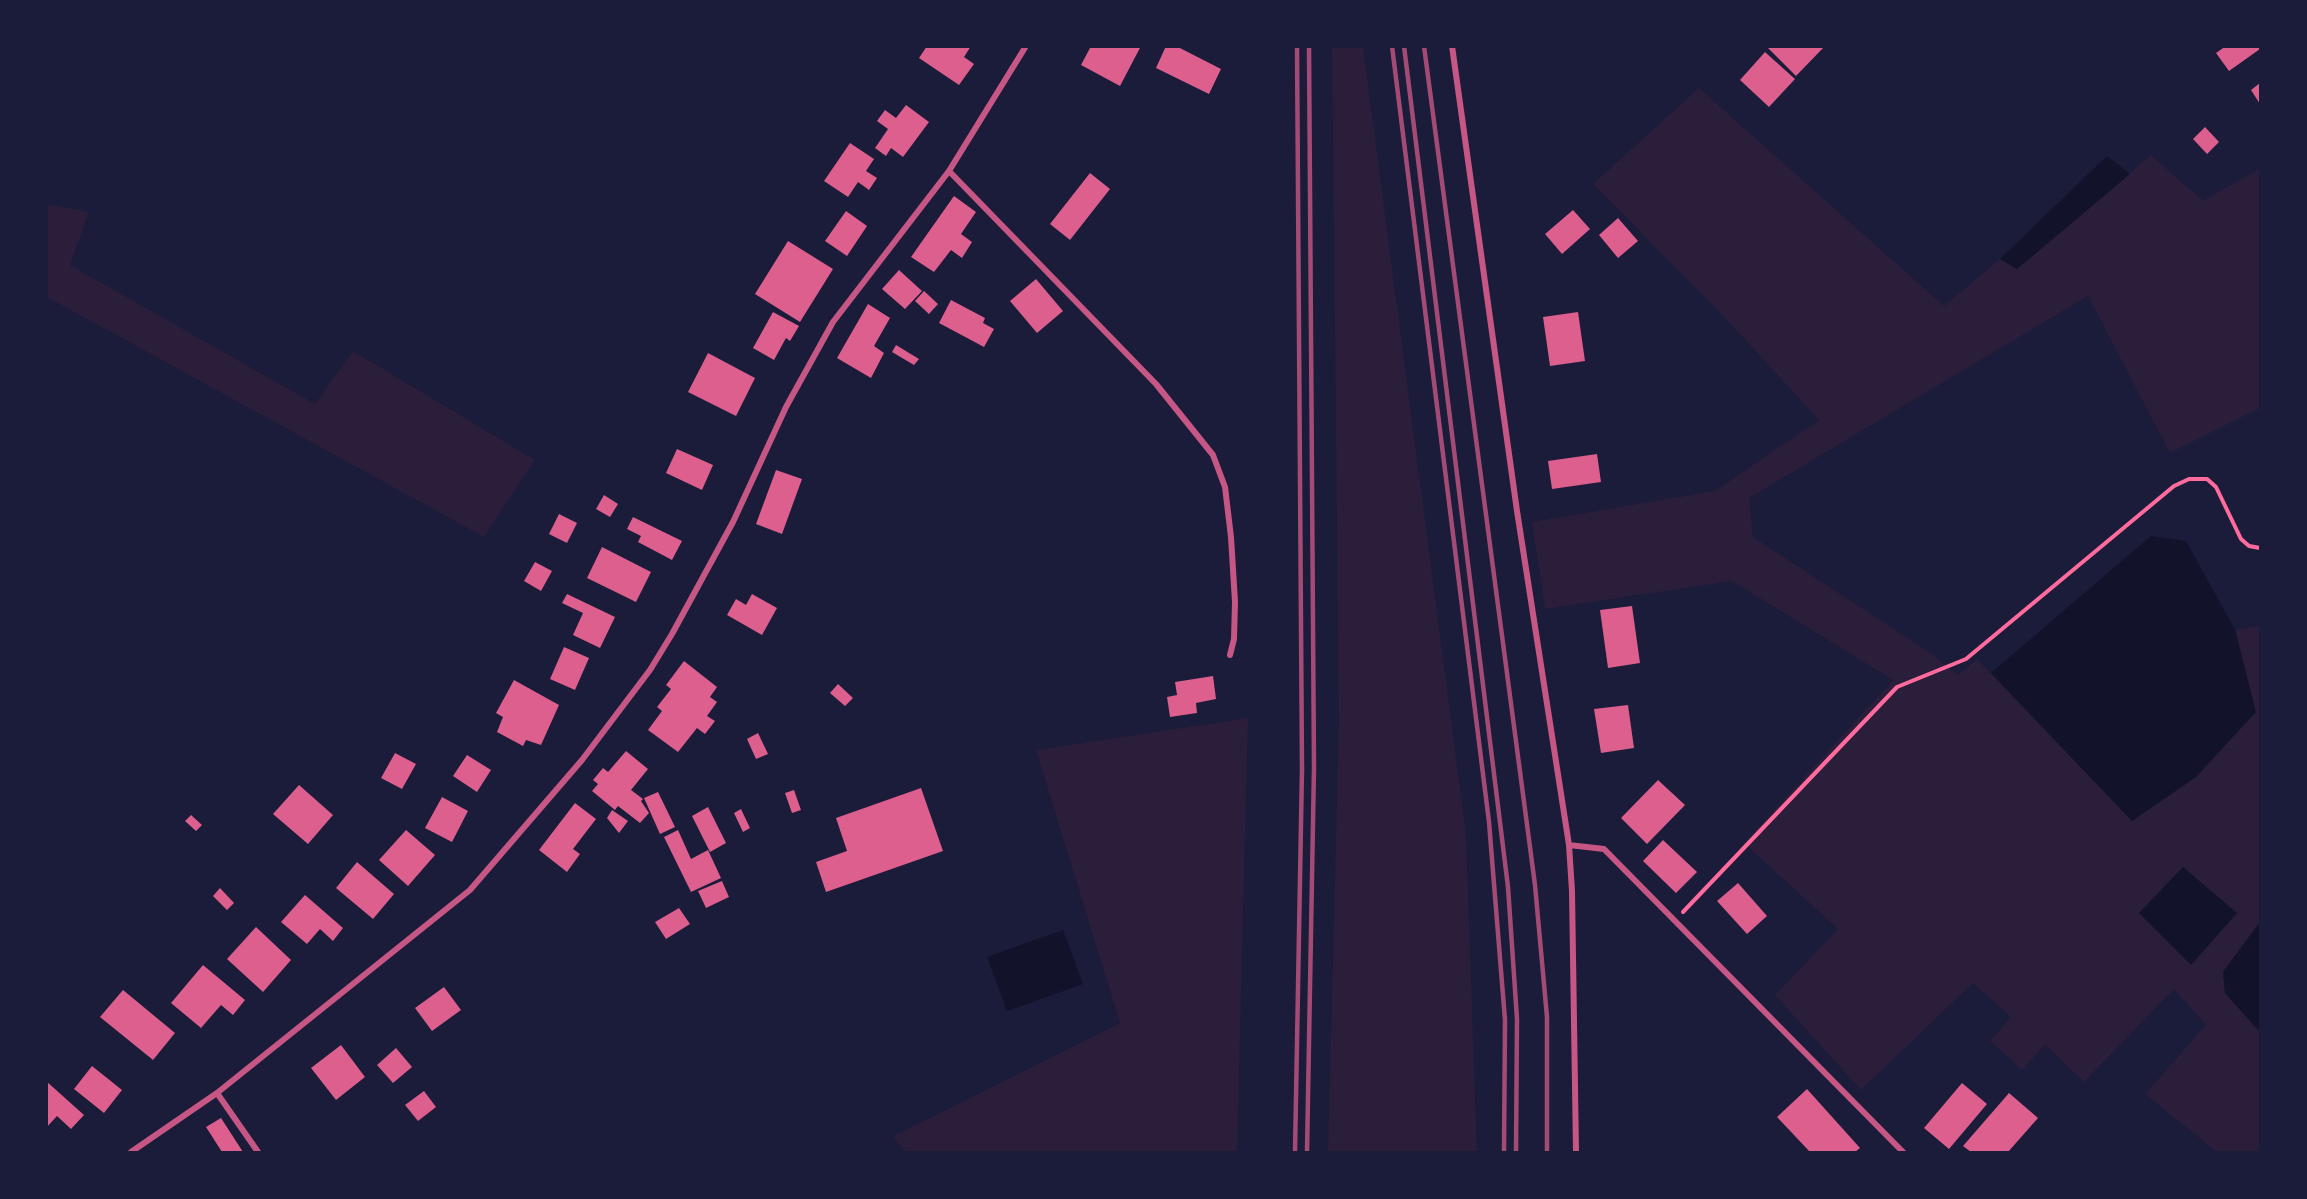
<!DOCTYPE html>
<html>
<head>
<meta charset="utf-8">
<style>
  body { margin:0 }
  #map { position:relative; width:2307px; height:1199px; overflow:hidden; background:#1b1b3a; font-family:Figtree,sans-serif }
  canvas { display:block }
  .frame { position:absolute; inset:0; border:48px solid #1b1b3a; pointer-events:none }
</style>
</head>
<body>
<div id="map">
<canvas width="2307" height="1199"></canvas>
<div class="frame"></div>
</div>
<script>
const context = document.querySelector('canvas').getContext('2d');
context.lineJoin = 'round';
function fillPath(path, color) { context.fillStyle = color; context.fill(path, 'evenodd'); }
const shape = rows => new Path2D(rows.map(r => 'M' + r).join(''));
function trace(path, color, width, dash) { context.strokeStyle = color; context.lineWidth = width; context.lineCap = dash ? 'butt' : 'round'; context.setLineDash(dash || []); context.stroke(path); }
fillPath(shape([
  [1363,46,1466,834,1477,1152,1328,1152,1339,721,1332,47],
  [1699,88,1944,306,2000,259,2017,269,2151,155,2203,201,2260,168,2260,408,2170,453,2088,296,1749,498,1753,537,1926,650,1958,675,1977,659,2132,821,2255,712,2235,630,2260,626,2260,922,2223,972,2225,993,2260,1032,2260,1152,2217,1152,2145,1094,2206,1025,2174,989,2084,1082,2045,1045,2022,1070,1990,1041,2011,1017,1973,983,1861,1090,1775,995,1838,929,1744,843,1893,680,1732,581,1545,609,1532,522,1715,491,1819,420,1728,321,1593,184],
  [47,204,89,212,70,265,315,404,353,351,535,460,484,537,47,297],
  [1248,718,1237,1152,906,1152,893,1136,1120,1023,1036,750]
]), '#2a1e3b');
fillPath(shape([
  [2107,156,2130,174,2017,269,2000,259],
  [2151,536,2186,541,2235,630,2256,712,2196,777,2132,821,1991,673],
  [2183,867,2237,913,2191,965,2139,913],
  [2260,922,2260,1032,2225,993,2223,972],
  [1063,930,1083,984,1007,1011,987,957]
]), '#12122b');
fillPath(shape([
  [927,46,971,46,964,57,974,64,959,85,919,58],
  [1091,46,1141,46,1120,86,1081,65],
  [1166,46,1176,46,1221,69,1209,94,1156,68],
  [1766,46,1825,46,1796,76],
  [2226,46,2260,46,2260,49,2229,71,2216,53],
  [1765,52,1795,79,1769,107,1740,80],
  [2260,83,2260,104,2251,90],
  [906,105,929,122,903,157,891,148,886,156,875,148,888,129,877,121,885,110,896,118],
  [2205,127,2219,142,2207,154,2193,139],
  [850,143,874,159,866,171,877,178,869,190,858,182,848,197,824,181],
  [1090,173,1110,189,1070,240,1050,224],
  [954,196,976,212,961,234,972,242,962,258,951,250,934,272,911,257],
  [1573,210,1590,229,1562,254,1545,234],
  [846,211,867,226,847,256,825,241],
  [1618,218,1638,241,1618,258,1599,235],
  [788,241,833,269,800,322,755,294],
  [899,270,922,291,905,309,882,289],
  [1036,279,1063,311,1037,333,1010,301],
  [924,291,938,304,929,314,915,301],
  [951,300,985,318,983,323,994,329,984,347,939,323],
  [868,304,890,318,874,346,884,353,871,378,837,358],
  [773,312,799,326,790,341,786,338,774,360,753,348],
  [1578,312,1585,361,1550,366,1543,317],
  [896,345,919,359,914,365,892,352],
  [708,353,755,378,736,416,688,392],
  [677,449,713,465,702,490,666,473],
  [1597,454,1601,482,1552,489,1548,461],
  [776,470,802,479,782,534,756,524],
  [604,495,618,504,610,517,596,509],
  [559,514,577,523,567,543,549,534],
  [633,517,682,541,672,560,638,542,641,536,627,529],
  [602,547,651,572,636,602,587,578],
  [535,562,552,571,541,591,524,581],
  [567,594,615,617,600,648,573,635,583,613,562,603],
  [752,594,777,608,762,635,727,615,736,599,746,605],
  [1632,606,1640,663,1608,668,1600,610],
  [564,647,589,658,575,690,550,679],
  [684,661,717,687,710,697,717,702,707,716,715,721,705,734,697,728,678,752,648,730,662,711,657,707,671,689,666,685],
  [1213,676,1216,699,1196,703,1197,713,1170,717,1167,697,1177,695,1175,682],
  [514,680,559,705,541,745,526,740,523,746,497,732,503,717,496,713],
  [838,684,853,698,845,706,830,693],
  [1628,705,1634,748,1601,753,1594,709],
  [758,733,768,754,756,759,747,739],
  [626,751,648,769,631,790,643,799,641,801,649,813,640,823,618,806,615,810,592,791,598,784,593,780,603,768,608,772],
  [395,753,416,764,402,789,381,778],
  [467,755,491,770,477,792,453,776],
  [1658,780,1685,805,1647,844,1621,818],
  [299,785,333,815,308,844,273,814],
  [921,788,943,851,826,892,816,862,847,851,836,818],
  [794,790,801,810,792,813,785,793],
  [658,792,675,827,660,834,644,798],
  [442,797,468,811,452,842,425,828],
  [575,803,596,819,573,849,580,854,567,872,539,850],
  [708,807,726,843,710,852,692,816],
  [741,809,750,828,743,832,734,813],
  [612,810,628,821,619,833,607,818],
  [191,815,202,825,196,831,185,821],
  [406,830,435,855,408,886,379,860],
  [678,830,691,859,708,850,721,878,691,892,664,837],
  [1663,840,1697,872,1676,893,1643,861],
  [357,862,394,894,373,919,336,888],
  [722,881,729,897,706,908,698,891],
  [1738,883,1767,916,1747,934,1717,901],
  [220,888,234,903,227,910,213,896],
  [305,895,343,928,333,941,320,929,307,944,281,922],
  [679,908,690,924,666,939,655,922],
  [256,927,291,960,263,992,227,959],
  [203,965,245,1000,233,1015,221,1005,201,1028,171,1003],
  [444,987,461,1010,432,1031,415,1008],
  [123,990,175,1033,153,1060,100,1017],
  [341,1045,365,1077,336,1100,311,1068],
  [396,1048,412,1067,393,1083,377,1065],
  [92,1066,122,1090,104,1113,74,1089],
  [46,1081,84,1115,71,1129,57,1116,46,1128],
  [1962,1083,1987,1104,1949,1149,1924,1128],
  [1807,1089,1860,1148,1855,1152,1810,1152,1777,1117],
  [424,1091,436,1107,418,1121,405,1105],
  [2009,1093,2038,1118,2008,1152,1971,1152,1963,1146],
  [221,1118,243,1152,222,1152,206,1127]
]), '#dd5f8e');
trace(shape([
  [1683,912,1897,687,1966,659,2174,486,2189,479,2207,479,2216,487,2241,539,2249,546,2260,548]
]), '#ff6b9d', 4);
trace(shape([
  [1452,46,1517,511,1569,845,1572,891,1576,1152],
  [949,171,1156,384,1213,455,1225,487,1231,537,1235,602,1234,639,1230,655],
  [1569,845,1604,849,1903,1152],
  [217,1093,258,1152],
  [131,1152,217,1093,470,890,582,760,650,670,672,634,733,522,786,407,833,322,949,171,1026,46]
]), '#c65784', 6);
trace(shape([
  [1392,46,1489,822,1505,1020,1504,1152],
  [1404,46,1508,887,1517,1019,1516,1152],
  [1424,46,1535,885,1547,1017,1547,1152],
  [1295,1152,1302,769,1297,46],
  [1307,1152,1314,768,1309,46]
]), '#a44b75', 4.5);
</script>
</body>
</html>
